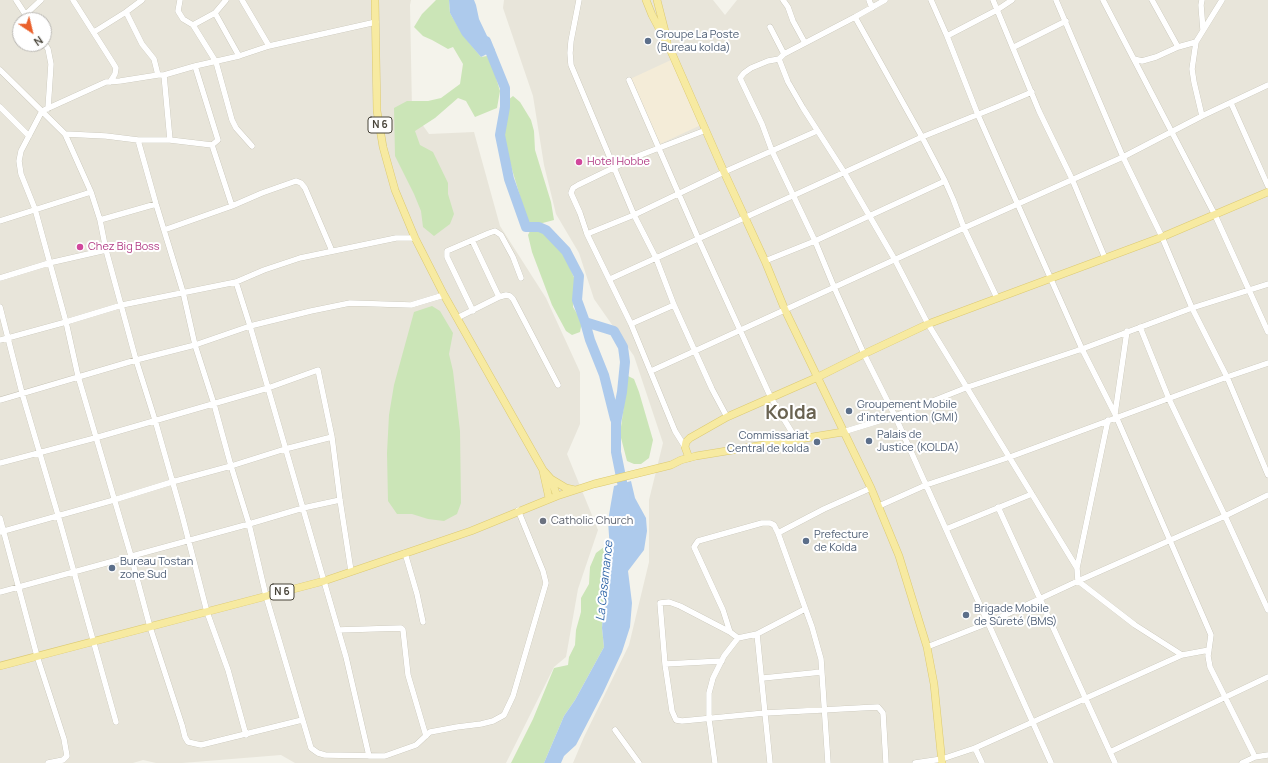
<!DOCTYPE html>
<html>
<head>
<meta charset="utf-8">
<style>
  body { margin:0 }
  #map { position:relative; width:1268px; height:763px; overflow:hidden; background:#f4f3eb; font-family:Manrope,sans-serif }
  canvas { display:block }
  .north { position:absolute; left:12px; top:12px; width:40px; height:40px; box-sizing:border-box; background:#fff; border:1px solid #b6b4b0; border-radius:50%; rotate:145deg; font-size:11px; font-weight:700; line-height:16px; text-align:center; color:#484439 }
  .north::after { content:''; display:block; margin:auto; width:14px; height:18px; background:#ea612c; clip-path:polygon(50% 0,100% 100%,50% 72%,0 100%) }
</style>
</head>
<body>
<div id="map">
<canvas width="1268" height="763"></canvas>
<div class="north">N</div>
</div>
<script>
const context = document.querySelector('canvas').getContext('2d');
context.lineJoin = 'round';
function fillPath(path, color) { context.fillStyle = color; context.fill(path, 'evenodd'); }
const shape = rows => new Path2D(rows.map(r => 'M' + r).join(''));
function trace(path, color, width, dash) { context.strokeStyle = color; context.lineWidth = width; context.lineCap = dash ? 'butt' : 'round'; context.setLineDash(dash || []); context.stroke(path); }
function drawText(font, color, halo, rows, align = 'center') {
  context.font = font + ' Manrope,sans-serif'; context.lineWidth = 4; context.setLineDash([]); context.textBaseline = 'middle'; context.strokeStyle = halo; context.fillStyle = color; for (const [text, x, y, turn = 0] of rows) {
    context.save(); context.translate(x, y); context.rotate((+turn || 0) * Math.PI / 180); context.textAlign = isNaN(turn) ? turn : align; if (halo) context.strokeText(text, 0, 0); context.fillText(text, 0, 0); context.restore();
  }
}
fillPath(shape([
  [0,0,411,0,410,5,412,110,429,134,474,132,500,226,546,298,580,372,580,424,567,454,598,530,578,589,566,657,554,667,506,763,295,763,281,755,182,763,156,763,143,760,133,763,0,763],
  [20,20,44,20,44,44,20,44],
  [504,0,713,0,725,15,737,0,1268,0,1268,763,573,763,584,737,629,645,649,562,649,500,663,443,634,356,594,299,579,253,556,214,544,165,533,96,503,8]
]), '#e8e5da');
fillPath(shape([
  [671,60,701,125,660,144,630,79]
]), '#f4ecd8');
fillPath(shape([
  [436,0,449,0,450,13,463,35,481,57,487,56,492,64,500,91,497,108,475,117,466,101,458,98,435,118,415,131,420,145,433,152,448,183,448,194,454,214,450,224,434,236,423,227,421,211,414,194,395,156,394,108,407,101,428,101,441,98,460,84,463,64,453,47,448,49,432,40,423,36,414,27,422,14],
  [513,96,520,102,531,120,534,131,535,150,551,202,554,220,535,225,528,223,505,146,503,134,507,112,508,100],
  [532,227,540,230,563,251,575,280,573,307,582,322,580,332,572,335,566,331,552,305,532,252,528,235],
  [432,306,440,311,453,333,449,354,453,371,460,431,461,503,457,514,444,521,428,519,412,514,397,514,388,501,387,453,389,415,394,385,414,312],
  [628,376,634,379,639,392,653,440,649,458,641,464,634,464,627,461,620,434],
  [608,544,610,550,606,571,602,628,604,647,575,700,564,716,544,763,511,763,533,719,554,668,568,665,569,657,575,645,576,630,581,612,581,598,589,584,590,567,596,553]
]), '#cbe5b7');
fillPath(shape([
  [449,0,474,0,476,5,479,19,488,38,495,50,481,57,462,35,450,13],
  [631,481,635,498,646,518,647,531,644,550,628,571,632,603,630,627,622,652,603,693,576,745,564,756,561,763,544,763,564,716,575,700,604,647,602,628,606,571,610,550,608,521,611,503,614,486]
]), '#adcaec');
trace(shape([
  [486,41,505,88,505,107,500,135,509,179,526,227,539,227,546,230,566,251,579,276,577,300,585,322,614,331,623,347,625,362,622,392,616,423,616,452,625,497],
  [585,322,590,340,604,375,615,419]
]), '#adcaec', 10);
const minor = shape([
  [16,0,29,20],
  [73,0,113,63,116,68,115,74,110,82],
  [180,0,178,11,183,19,193,25,216,62,232,120,236,128,252,146],
  [242,0,269,46],
  [579,0,571,41,570,53,571,65,634,215,656,258,674,305,712,389,727,417],
  [783,0,788,7,793,21,805,43],
  [869,0,872,8],
  [931,0,947,36,978,115,1082,349,1115,414,1208,628,1211,635,1208,656,1210,667,1255,757],
  [993,0,1039,111,1072,179,1105,258],
  [1056,0,1123,157,1162,237,1192,308,1227,377,1268,475],
  [1103,0,1215,215,1268,332],
  [1152,0,1178,47],
  [1202,0,1201,5,1203,30],
  [126,12,142,44,154,59,158,75],
  [215,13,239,56],
  [26,14,41,0],
  [855,17,922,137,945,181],
  [193,25,215,13,226,0],
  [770,27,784,54,779,59,788,82,803,108,844,172,895,260,928,324,1077,568,1078,581,1135,625,1182,655],
  [94,32,126,12,142,0],
  [947,36,997,10,1012,0],
  [44,43,48,49,51,64,48,109],
  [1014,47,1066,21],
  [784,54,855,17,885,0],
  [779,59,768,61,751,68,744,73,740,78,762,124,772,151,815,241,834,287,864,354,895,416,1051,763],
  [1134,59,1142,61,1156,57,1178,47,1196,42],
  [0,70,65,134,91,192,100,220,106,250,136,360,155,420,182,515,207,612,228,670,246,735],
  [164,75,170,140],
  [629,80,698,238,771,398,796,439],
  [1231,103,1268,186],
  [0,107,29,136],
  [1202,116,1194,82,1192,69,1196,42,1222,0],
  [65,134,106,136,138,140,170,140,212,145,218,140,195,66],
  [138,140,156,204,183,292,195,345,214,404,231,466,249,524,266,596,311,748,318,753,325,755,385,756,416,745,430,732,457,727,481,724,493,721,504,715,513,696,546,583,543,571,518,510],
  [212,145,232,206],
  [100,220,156,204],
  [0,221,91,192],
  [164,230,232,206,262,193,296,181,301,183,305,188,332,251],
  [587,234,634,215,724,172,817,131],
  [472,240,499,297],
  [765,261,815,241,945,181,953,199,964,228,997,298],
  [0,278,49,263,106,250],
  [610,279,922,137,999,106,1032,92],
  [236,282,250,326,346,657,369,756],
  [0,307,22,393,58,515,116,722],
  [473,311,447,257,447,251,489,233,495,231,501,235,513,257,521,278],
  [457,318,499,297,506,295,510,296,513,299,558,385],
  [631,324,674,305],
  [1140,327,1169,399,1225,516,1268,610],
  [0,340,66,322,122,305,236,282,264,270,300,258,396,238,415,238],
  [651,371,964,228,1123,157,1202,116,1268,85],
  [0,400,136,360,195,345,250,326,311,311,350,303,411,305,444,295],
  [1115,414,1127,331],
  [843,432,895,416,968,387,1082,349,1192,308,1268,284],
  [685,447,675,431,631,324,587,234,580,213,571,193,573,188,578,185,638,156,706,130],
  [0,463,95,438,268,388,318,370,332,437,340,500,351,571],
  [879,506,926,485,1010,457,1227,377,1268,363],
  [998,507,1115,763],
  [0,518,37,656,64,739,67,756,63,760,48,763],
  [946,529,1032,494],
  [0,532,114,500,172,482,231,466,285,449,332,437],
  [778,533,774,525,770,523,762,523,698,541,694,547,723,610,730,632,738,638,757,634,805,609],
  [405,553,417,594,423,622],
  [1077,568,1108,420],
  [0,592,249,524,303,508,340,500],
  [338,630,401,628,403,630,408,675,426,736],
  [730,632,680,606,669,602,660,603,665,664,672,711,676,720,682,721,765,713,878,707,883,713,886,763],
  [757,634,770,763],
  [927,647,988,623,1078,581,1225,516,1268,495],
  [665,664,722,661],
  [763,678,822,672],
  [302,720,201,745,188,742,185,737,182,725,150,627,131,556,78,376,66,322,35,209,21,174,19,161,21,151,42,111,106,82,120,81,158,75,164,75,195,66,239,56,269,46,376,22],
  [615,730,639,763],
  [975,748,982,763],
  [1110,752,1268,677],
  [715,763,709,719,709,693,713,678,724,656,738,638],
  [828,763,821,659,812,627,778,533,824,509,871,488],
  [915,763,942,759,975,748,1182,655,1209,650],
  [1242,763,1255,757,1268,755]
]);
const major = shape([
  [375,0,377,111,383,147,395,190,415,238,444,295,543,470,551,479,557,496],
  [646,0,652,15,670,49,724,172,765,261,785,310,871,488,899,556,927,647,934,684,942,763],
  [657,0,667,39],
  [689,458,685,447,686,442,690,438,727,417,818,377,864,354,928,324,1162,237,1268,192],
  [543,471,549,498],
  [551,479,566,488,575,490],
  [0,666,324,581,471,531,557,496,594,484,671,465,681,460,696,456,843,432]
]);
trace(minor, '#bfbcae', 6);
trace(major, '#dcca72', 8);
trace(minor, '#fff', 5.5);
trace(major, '#f7eaa1', 7);
for (const [x, y, r, color] of [
  [648,41,4,"#5c6f8a"],
  [579,162,4,"#d1479c"],
  [80,247,4,"#d1479c"],
  [849,411,4,"#5c6f8a"],
  [869,441,4,"#5c6f8a"],
  [817,442,4,"#5c6f8a"],
  [543,521,4,"#6b7280"],
  [806,541,4,"#5c6f8a"],
  [112,568,4,"#5c6f8a"],
  [966,615,4,"#5c6f8a"]
]) { const dot = new Path2D(); dot.arc(x, y, r, 0, 2 * Math.PI); context.fillStyle = color; context.fill(dot); trace(dot, '#fff', 1.5); }
for (const [x, y, w] of [
  [380,125,24],
  [282,592,24]
]) { const box = new Path2D(); box.roundRect(x - w / 2, y - 8, w, 16, 3); context.fillStyle = '#fff'; context.fill(box); trace(box, '#484439', 1); }
drawText('bold 10px', '#484439', null, [
  ["N 6",380,125],
  ["N 6",282,592]
]);
drawText('11px', '#4e5e75', '#fff', [
  ["Groupe La Poste",656,35],
  ["(Bureau kolda)",656,48],
  ["Groupement Mobile",857,405],
  ["d'intervention (GMI)",857,418],
  ["Palais de",877,435],
  ["Justice (KOLDA)",877,448],
  ["Commissariat",809,436,"right"],
  ["Central de kolda",809,449,"right"],
  ["Prefecture",814,535],
  ["de Kolda",814,548],
  ["Bureau Tostan",120,562],
  ["zone Sud",120,575],
  ["Brigade Mobile",974,609],
  ["de Sûreté (BMS)",974,622]
], 'left');
drawText('11px', '#b23c85', '#fff', [
  ["Hotel Hobbe",587,162],
  ["Chez Big Boss",88,247]
], 'left');
drawText('11px', '#5b616d', '#fff', [
  ["Catholic Church",551,521]
], 'left');
drawText('italic 12px', '#396dad', '#fff', [
  ["La Casamance",605,581,-84]
]);
drawText('bold 19px', '#6a6351', '#fff', [
  ["Kolda",791,414]
]);
</script>
</body>
</html>
